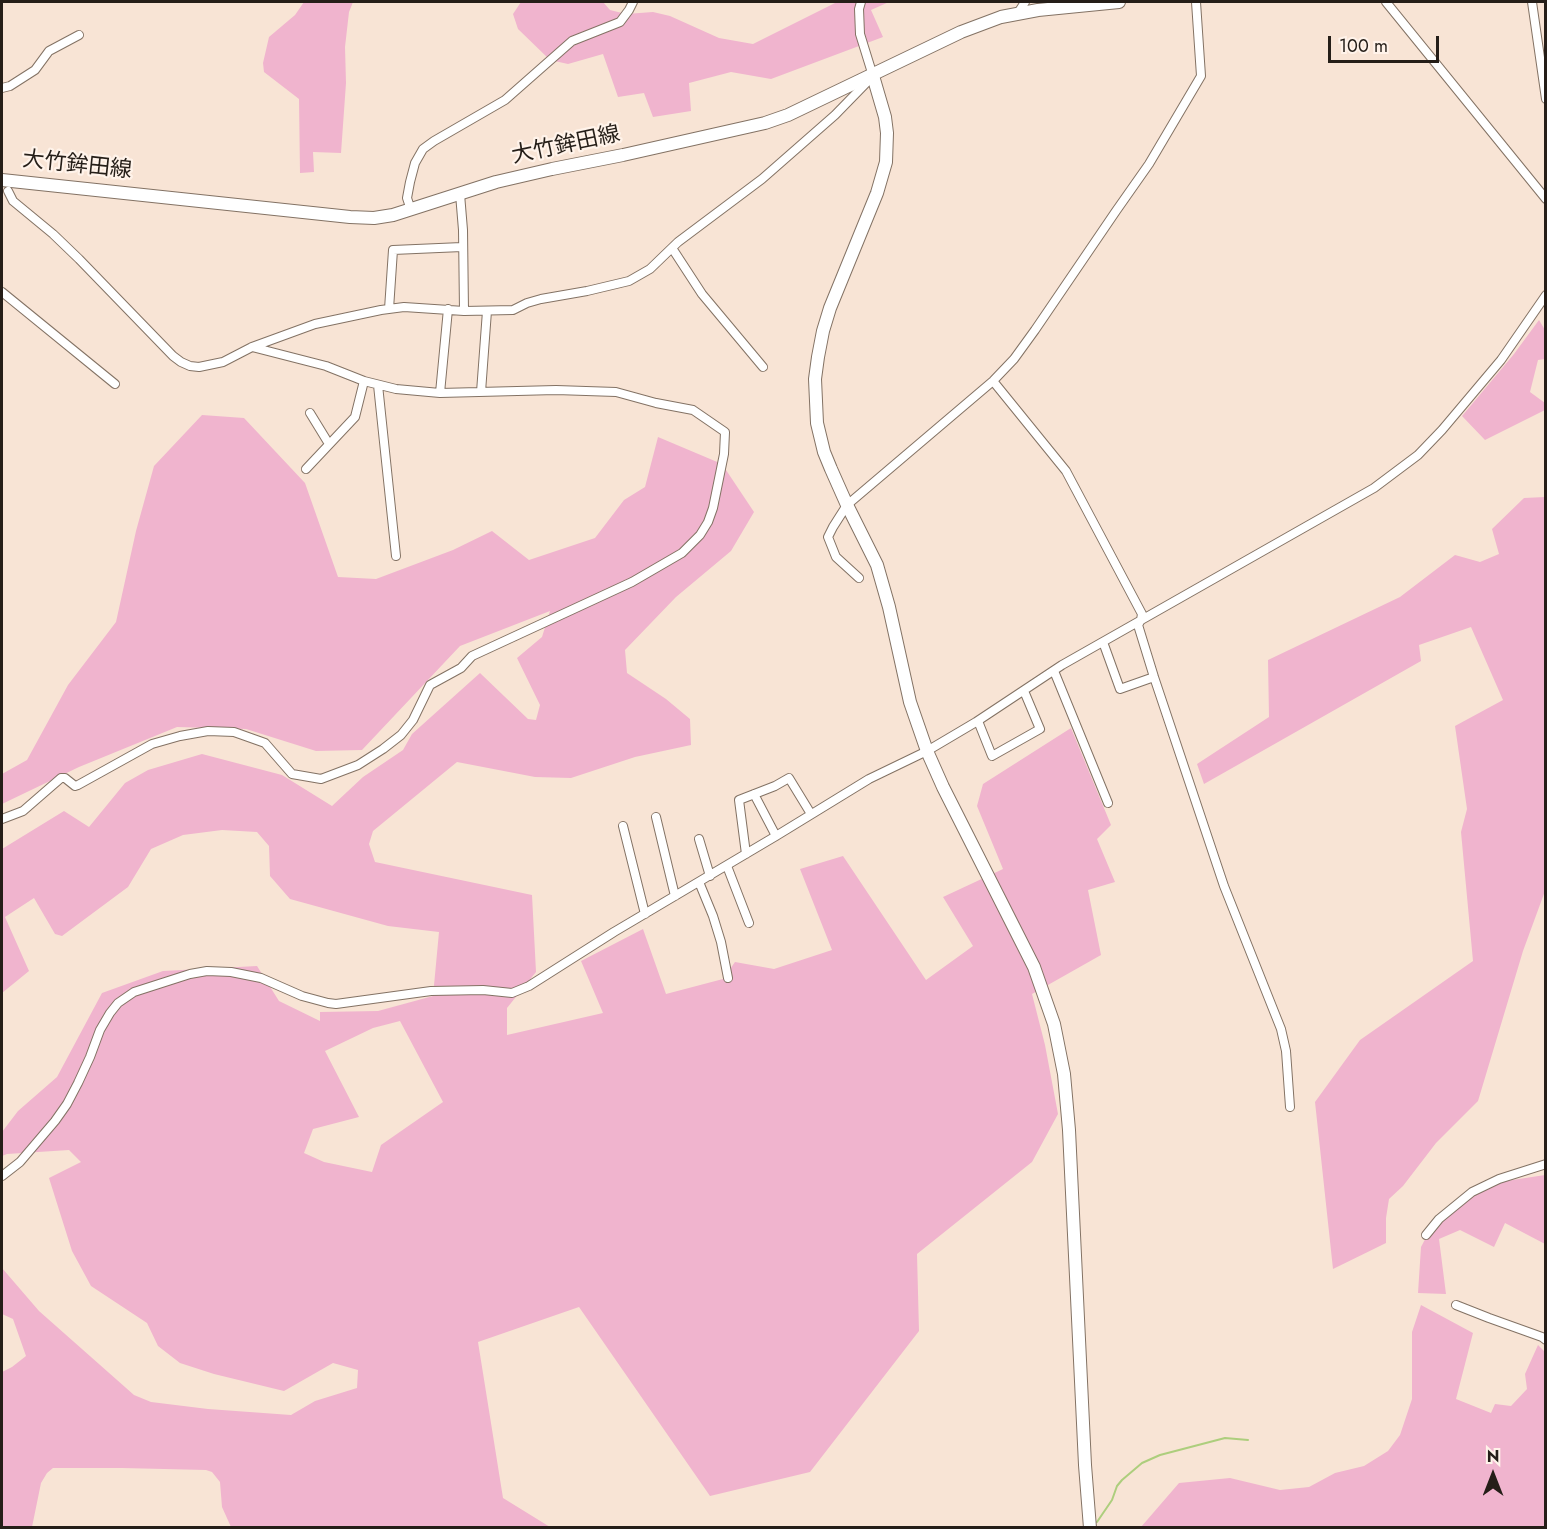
<!DOCTYPE html>
<html>
<head>
<meta charset="utf-8">
<style>
  body { margin:0 }
  #map { position:relative; width:1547px; height:1529px; overflow:hidden; background:#f8e4d5; font-family:Jost,sans-serif }
  canvas { display:block }
  .frame { position:absolute; inset:0; border:3px solid #251e18; pointer-events:none }
  .north { position:absolute; left:1463px; top:1445px; width:60px; height:60px; -webkit-text-stroke:4px #fff3ea; paint-order:stroke; rotate:0deg; font-size:16px; font-weight:700; line-height:24px; text-align:center; color:#251e18 }
  .north::after { content:''; display:block; margin:auto; width:21px; height:27px; background:#251e18; clip-path:polygon(50% 0,100% 100%,50% 72%,0 100%) }
  .scale { position:absolute; left:1328px; top:36px; width:111px; height:27px; box-sizing:border-box; border:3px solid #251e18; border-top:0; padding-left:8px; font-size:18px; line-height:21px; white-space:nowrap; color:#251e18; -webkit-text-stroke:4px #fff3ea; paint-order:stroke }
</style>
</head>
<body>
<div id="map">
<canvas width="1547" height="1529"></canvas>
<div class="frame"></div>
<div class="north">N</div>
<div class="scale">100 m</div>
</div>
<script>
const context = document.querySelector('canvas').getContext('2d');
context.lineJoin = 'round';
function fillPath(path, color) { context.fillStyle = color; context.fill(path, 'evenodd'); }
const shape = rows => new Path2D(rows.map(r => 'M' + r).join(''));
function trace(path, color, width, dash) { context.strokeStyle = color; context.lineWidth = width; context.lineCap = dash ? 'butt' : 'round'; context.setLineDash(dash || []); context.stroke(path); }
function drawText(font, color, halo, rows, align = 'center') {
  context.font = font + ' Jost,"Noto Sans JP",sans-serif'; context.lineWidth = 4.5; context.setLineDash([]); context.textBaseline = 'middle'; context.strokeStyle = halo; context.fillStyle = color; for (const [text, x, y, turn = 0] of rows) {
    context.save(); context.translate(x, y); context.rotate((+turn || 0) * Math.PI / 180); context.textAlign = isNaN(turn) ? turn : align; if (halo) context.strokeText(text, 0, 0); context.fillText(text, 0, 0); context.restore();
  }
}
fillPath(shape([
  [304,2,353,2,349,12,345,47,346,83,341,153,313,152,314,172,300,173,299,99,264,72,263,63,269,37,295,15],
  [521,2,603,2,610,10,626,14,653,12,670,16,719,38,753,44,837,2,889,2,871,10,883,37,771,79,731,72,689,83,691,111,653,117,644,93,618,97,603,54,568,64,550,60,518,29,513,14],
  [1539,320,1545,330,1545,359,1538,360,1530,392,1545,403,1545,410,1485,440,1462,416,1514,354],
  [202,415,244,418,305,483,338,577,376,579,453,550,492,531,529,560,595,538,624,500,645,487,658,437,722,464,754,512,731,551,676,597,625,650,627,673,666,699,690,719,691,745,635,757,571,778,535,777,457,762,373,831,369,844,375,862,532,895,536,972,507,1008,507,1035,603,1013,581,961,643,929,666,994,723,979,735,962,774,969,832,950,800,869,843,856,926,980,973,946,943,897,1003,869,977,806,983,784,1071,728,1111,825,1097,839,1115,882,1088,890,1101,955,1032,994,1045,1045,1058,1114,1032,1162,917,1254,919,1331,810,1472,710,1496,579,1307,478,1342,503,1498,550,1527,231,1527,222,1507,220,1482,212,1472,206,1470,122,1468,53,1468,47,1473,41,1483,32,1527,2,1527,2,1372,12,1367,26,1356,13,1319,2,1314,2,1268,39,1311,134,1395,151,1402,208,1409,291,1415,315,1401,357,1388,358,1370,333,1363,284,1391,214,1374,180,1363,158,1346,147,1323,91,1286,72,1251,49,1178,81,1162,69,1150,7,1154,2,1156,2,1132,18,1111,57,1077,102,993,163,971,257,966,279,1001,320,1021,320,1012,378,1011,433,996,439,932,388,926,290,899,270,876,269,846,257,832,222,830,183,835,151,849,128,887,62,936,55,934,34,898,5,917,29,971,2,993,2,849,64,811,89,827,125,783,148,770,202,754,282,775,332,806,363,777,403,750,412,734,480,673,528,719,536,720,540,705,517,658,542,637,550,611,460,646,362,750,316,751,246,729,177,727,79,767,2,804,2,774,27,760,68,685,116,622,136,531,154,466],
  [400,1021,443,1102,381,1145,372,1172,324,1162,304,1153,313,1129,359,1117,325,1051,373,1028],
  [1545,497,1545,891,1523,951,1478,1101,1436,1143,1403,1186,1389,1199,1386,1218,1386,1243,1333,1269,1315,1102,1360,1040,1473,961,1461,832,1467,809,1455,726,1503,700,1471,627,1419,645,1421,661,1204,784,1197,764,1269,717,1268,660,1400,597,1455,555,1480,562,1499,554,1492,529,1524,498],
  [1545,1175,1545,1244,1505,1223,1494,1247,1460,1230,1439,1239,1446,1294,1418,1293,1421,1247,1430,1230,1480,1185],
  [1421,1305,1473,1333,1456,1399,1491,1413,1495,1404,1511,1406,1527,1389,1525,1374,1538,1345,1545,1352,1545,1527,1141,1527,1179,1483,1230,1478,1280,1490,1309,1487,1335,1473,1364,1466,1388,1451,1400,1435,1412,1399,1412,1332]
]), '#f0b4ce');
trace(shape([
  [1097,1522,1112,1500,1117,1486,1122,1480,1142,1463,1160,1455,1225,1438,1248,1440]
]), '#adce7d', 2);
const street = shape([
  [1386,2,1546,199],
  [1532,2,1546,99],
  [1018,13,1025,2],
  [2,88,10,86,35,70,49,51,79,35],
  [8,191,13,201,53,234,79,259,173,356,181,362,190,366,199,367,223,362,252,347,315,324,381,310,404,307,464,311,513,310,527,303,541,299,587,291,629,281,650,269,678,242,762,179,835,115,873,76,860,34,859,9,861,2],
  [460,194,463,230,464,311],
  [411,210,407,198,410,182,415,163,423,149,434,141,505,100,572,41,620,22,629,10,633,2],
  [672,248,702,294,763,367],
  [2,292,115,384],
  [389,309,393,250,462,247],
  [993,381,1066,471,1142,614,1141,620,1138,625,1154,677,1224,886,1281,1029,1286,1051,1290,1107],
  [378,385,396,556],
  [481,392,487,311],
  [440,393,448,309],
  [310,413,329,444],
  [306,469,355,417,364,381],
  [859,578,836,557,828,537,833,527,847,505,993,381,1014,359,1035,330,1116,211,1149,164,1201,76,1196,2],
  [1103,642,1120,689,1154,677],
  [1054,671,1108,803],
  [978,721,992,756,1040,729,1024,691],
  [754,794,776,836],
  [656,817,675,896],
  [2,819,23,811,61,778,65,778,75,786,78,785,152,744,180,736,208,731,234,732,265,743,292,774,321,779,358,765,383,749,401,735,413,720,430,685,461,668,472,656,632,582,682,553,700,535,708,522,713,508,724,454,725,432,693,410,656,403,616,392,556,390,440,393,396,389,364,381,326,366,252,347],
  [623,826,645,914],
  [699,839,710,876],
  [746,854,739,800,775,786,789,778,811,814],
  [727,866,749,923],
  [699,882,713,916,721,942,728,978],
  [2,1176,20,1162,55,1121,67,1104,78,1083,90,1057,100,1030,110,1013,118,1003,134,992,190,974,207,971,231,972,261,978,302,996,328,1003,336,1004,431,991,483,990,512,993,529,986,614,932,776,836,869,779,927,751,976,722,1062,665,1374,488,1418,455,1442,430,1501,360,1546,295],
  [1426,1235,1439,1219,1472,1192,1499,1179,1546,1164],
  [1456,1305,1489,1318,1542,1337,1546,1340]
]);
const secondary = shape([
  [873,76,885,117,887,133,886,162,877,193,830,308,823,331,818,357,815,379,817,423,824,452,831,469,847,505,877,565,889,607,910,702,927,751,943,787,1034,967,1054,1024,1064,1074,1069,1130,1085,1465,1090,1528],
  [2,180,350,217,374,218,393,215,496,182,552,169,623,155,765,123,788,115,961,32,1001,17,1038,10,1119,2]
]);
trace(street, '#837264', 10);
trace(secondary, '#837264', 14);
trace(street, '#fff', 8);
trace(secondary, '#fff', 12);
drawText('22px', '#251e18', '#fff3ea', [
  ["大竹鉾田線",566,146,-12],
  ["大竹鉾田線",77,166,6]
]);
</script>
</body>
</html>
